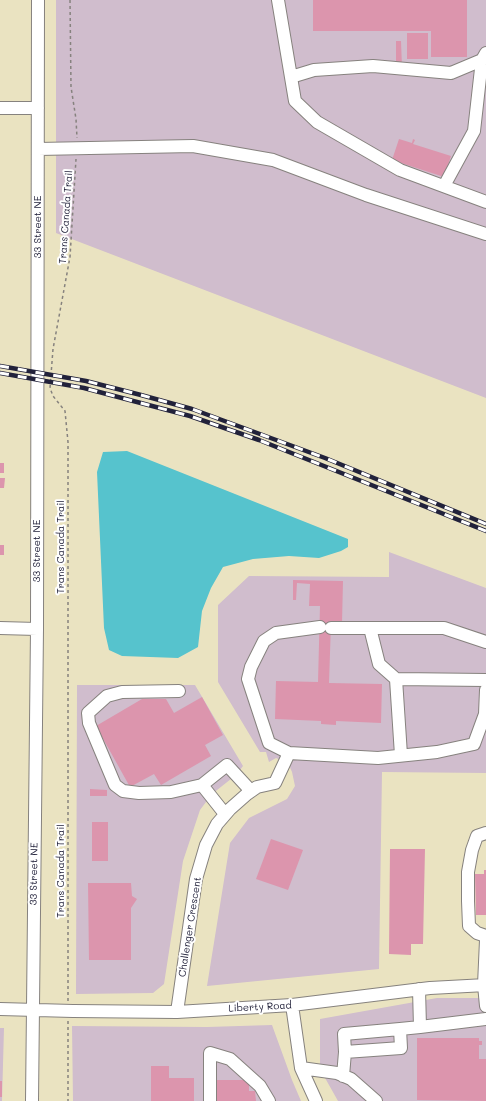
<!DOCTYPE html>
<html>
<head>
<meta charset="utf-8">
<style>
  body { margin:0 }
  canvas { display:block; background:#eae3c1 }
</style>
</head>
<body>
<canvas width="486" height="1101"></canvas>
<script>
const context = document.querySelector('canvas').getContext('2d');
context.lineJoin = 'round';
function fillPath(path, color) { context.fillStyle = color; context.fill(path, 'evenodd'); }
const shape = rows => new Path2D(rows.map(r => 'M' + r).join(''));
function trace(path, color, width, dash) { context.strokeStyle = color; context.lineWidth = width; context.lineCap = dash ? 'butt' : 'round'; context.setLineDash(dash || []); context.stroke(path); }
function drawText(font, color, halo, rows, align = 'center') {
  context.font = font + ' Mali,sans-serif'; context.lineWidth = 4; context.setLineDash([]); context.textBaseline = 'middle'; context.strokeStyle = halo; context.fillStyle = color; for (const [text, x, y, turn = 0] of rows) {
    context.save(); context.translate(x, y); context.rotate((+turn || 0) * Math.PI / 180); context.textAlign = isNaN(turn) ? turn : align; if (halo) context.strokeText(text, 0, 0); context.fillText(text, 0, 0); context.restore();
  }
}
fillPath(shape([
  [56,0,486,0,486,398,56,233],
  [389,552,486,588,486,773,382,772,379,969,207,986,230,843,249,818,287,799,295,786,292,772,288,763,276,758,269,762,266,752,260,752,218,682,218,605,249,576,389,577],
  [77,685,195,685,243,766,236,775,212,794,200,810,183,861,164,984,153,993,76,994],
  [437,998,486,998,486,1101,338,1101,320,1069,320,1019],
  [272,1025,292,1080,301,1101,73,1101,72,1026,207,1027],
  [0,1028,4,1028,2,1101,0,1101]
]), '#d0bdcd');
fillPath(shape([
  [127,451,348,539,348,547,341,551,319,558,289,556,253,559,223,567,211,588,202,611,198,647,178,658,122,656,109,650,104,628,97,472,103,452]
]), '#56c3cd');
fillPath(shape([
  [313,0,467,0,467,57,431,57,431,31,313,31],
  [407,33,428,33,428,59,407,59],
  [396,41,401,41,402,67,396,67],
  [399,139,412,143,413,139,415,140,413,144,451,156,444,177,392,160],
  [0,463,4,463,4,473,0,473],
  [0,478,5,478,4,488,0,488],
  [0,545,4,545,4,555,0,555],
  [293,580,343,581,342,623,331,623,329,683,382,684,381,723,336,721,336,725,321,724,321,721,275,719,276,681,318,682,320,606,309,606,310,584,297,583,296,600,293,600],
  [202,697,223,735,205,745,211,756,161,785,154,774,130,787,96,726,142,699,166,699,174,713],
  [90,789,107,790,107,796,90,796],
  [92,822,108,822,108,861,92,861],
  [271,839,303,850,288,890,256,879],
  [390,849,425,849,423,944,411,944,411,955,389,954],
  [484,870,486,870,486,915,476,915,475,874,484,874],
  [88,883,131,883,132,896,137,899,131,908,131,960,89,960],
  [417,1038,479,1038,479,1041,482,1041,482,1045,479,1045,479,1059,486,1059,486,1101,417,1100],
  [151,1066,169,1066,169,1078,194,1078,194,1101,151,1101],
  [215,1080,249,1080,249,1091,255,1091,256,1101,215,1101],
  [0,1081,2,1081,2,1097,0,1097]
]), '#dc95ad');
const minor = shape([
  [278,0,295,101,317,122,400,170,486,202],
  [291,77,314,70,373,66,451,73,482,60,486,53],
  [0,108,38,108],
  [38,149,193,146,273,160,366,195,486,234],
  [444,186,474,131,482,60],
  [0,628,37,629],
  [331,628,444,628,486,642],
  [370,628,379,664,396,679,401,755],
  [396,679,486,680],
  [179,691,122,692,107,696,88,713,89,723,115,785,123,791,139,793,171,792,202,785,225,814],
  [289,753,269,743,248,679,251,667,264,641,276,633,320,627],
  [202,785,227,765,251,791],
  [486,833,477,836,472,850,468,872,468,901,469,926,477,933,486,936],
  [486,940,484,985,486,1006],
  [419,989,420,1027,486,1019],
  [292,1005,301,1068,316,1101],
  [0,1009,73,1011,177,1012,292,1005,430,988,486,985],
  [177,1012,196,879,206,845,217,824,230,809,247,794,257,787,275,783,289,753,378,758,437,752,474,744,485,714,486,690],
  [400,1029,401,1048,345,1052,344,1034,400,1029,420,1027],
  [301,1068,337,1073,351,1079,376,1101],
  [343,1076,345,1052],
  [32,1101,37,629,38,0],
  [210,1101,210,1053,230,1059,260,1086,269,1101]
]);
trace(minor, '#86827e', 14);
trace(shape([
  [70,0,71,87,76,119,77,138],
  [68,1001,68,442,65,411,53,396,50,388,53,349,70,257,76,159],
  [68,1021,68,1101]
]), '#86827e', 1.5, [3, 3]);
trace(minor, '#fff', 12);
const rail = shape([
  [0,366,86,381,141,395,192,409,325,458,486,524],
  [0,373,84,388,190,416,259,440,486,531]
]);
trace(rail, '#22223b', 4.5);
trace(rail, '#fff', 3, [9]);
drawText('10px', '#22223b', '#fff', [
  ["Trans Canada Trail",66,217,-86],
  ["33 Street NE",38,227,-90],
  ["Trans Canada Trail",61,547,-90],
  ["33 Street NE",37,551,-90],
  ["Trans Canada Trail",61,871,-90],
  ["33 Street NE",34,874,-89],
  ["Challenger Crescent",190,927,-81],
  ["Liberty Road",260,1007,-3]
]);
</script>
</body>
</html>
